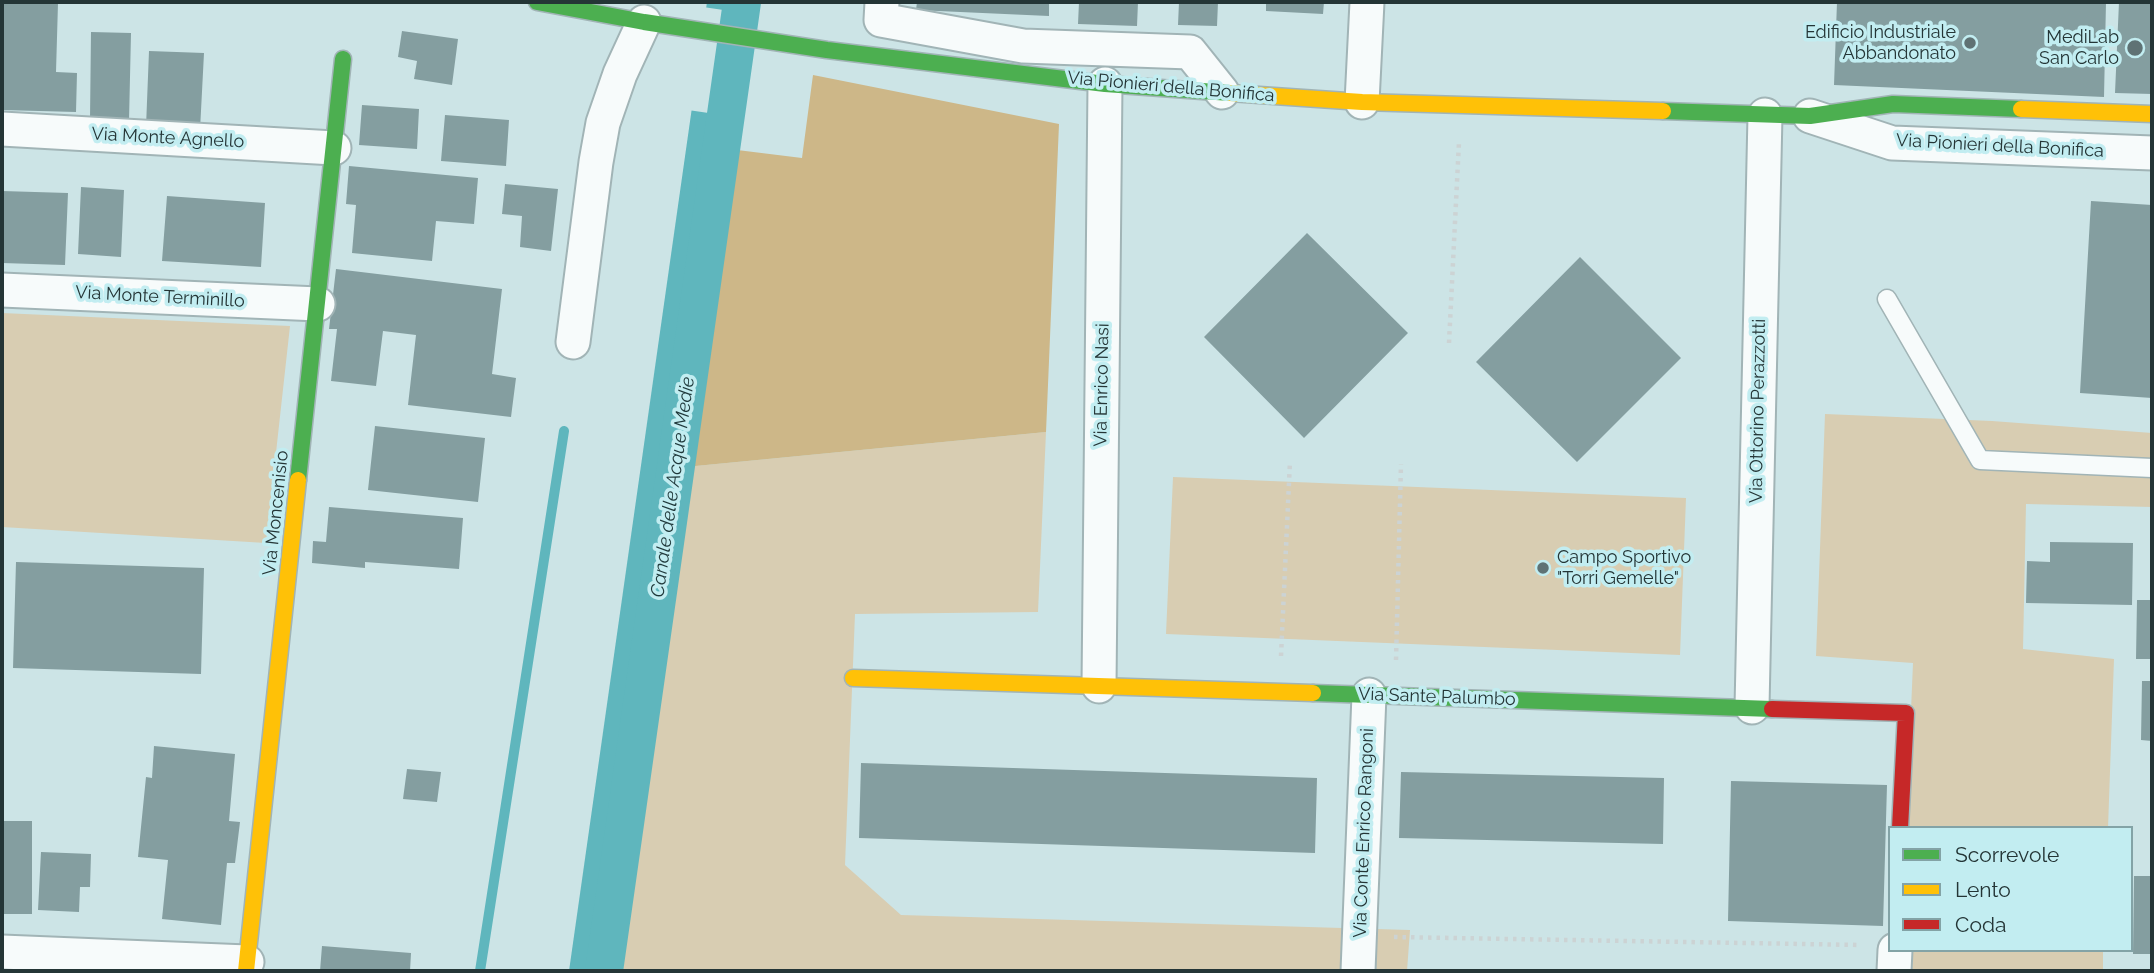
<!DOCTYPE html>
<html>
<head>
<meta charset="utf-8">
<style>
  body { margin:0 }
  #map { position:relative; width:2154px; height:973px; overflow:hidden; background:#cce4e6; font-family:Raleway,sans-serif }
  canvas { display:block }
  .frame { position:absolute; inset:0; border:4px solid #243536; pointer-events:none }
  .legend { position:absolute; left:1888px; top:826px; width:245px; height:126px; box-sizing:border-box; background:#c2edf1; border:2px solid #83a3a6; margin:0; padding:9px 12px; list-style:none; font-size:21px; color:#243536 }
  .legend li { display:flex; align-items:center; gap:14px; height:35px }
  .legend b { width:35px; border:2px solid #83a3a6 }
</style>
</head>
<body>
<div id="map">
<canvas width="2154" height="973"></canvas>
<div class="frame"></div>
<ul class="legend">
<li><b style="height:9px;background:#4caf50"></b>Scorrevole</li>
<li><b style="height:9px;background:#ffc107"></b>Lento</li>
<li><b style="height:9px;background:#c62828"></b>Coda</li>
</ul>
</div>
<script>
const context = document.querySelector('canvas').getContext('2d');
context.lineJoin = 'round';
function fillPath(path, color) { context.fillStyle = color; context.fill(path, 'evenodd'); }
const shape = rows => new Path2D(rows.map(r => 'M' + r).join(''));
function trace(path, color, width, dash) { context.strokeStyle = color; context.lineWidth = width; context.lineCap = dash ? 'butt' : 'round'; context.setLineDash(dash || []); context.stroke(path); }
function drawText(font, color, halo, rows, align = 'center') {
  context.font = font + ' Raleway,sans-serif'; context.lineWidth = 7; context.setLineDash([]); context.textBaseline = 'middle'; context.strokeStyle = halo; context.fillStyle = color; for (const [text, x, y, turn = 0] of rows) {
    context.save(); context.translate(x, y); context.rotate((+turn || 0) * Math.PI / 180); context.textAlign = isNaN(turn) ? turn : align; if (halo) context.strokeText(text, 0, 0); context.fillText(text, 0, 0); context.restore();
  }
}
fillPath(shape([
  [2,313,290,326,266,543,2,527],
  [1825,414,1992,421,2152,433,2152,507,2026,504,2023,649,2114,659,2108,828,1906,828,1913,663,1816,656],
  [1046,432,1038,612,855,614,845,865,901,915,1410,930,1407,971,604,971,675,468],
  [1173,477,1686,498,1680,655,1166,634],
  [1901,950,2103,950,2103,971,1900,971]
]), '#d8cdb2');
fillPath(shape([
  [813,75,1059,124,1046,432,675,468,721,148,802,158]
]), '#cdb788');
fillPath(shape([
  [707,2,742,2,604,971,569,971]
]), '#5fb6bd');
fillPath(shape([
  [703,7,744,13,729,116,688,110]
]), '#cce4e6');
trace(shape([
  [480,971,564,431]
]), '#5fb6bd', 10);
trace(shape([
  [604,971,742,2]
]), '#5fb6bd', 38);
fillPath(shape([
  [2,2,58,3,56,72,77,73,76,112,2,110],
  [917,2,1049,2,1049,16,916,10],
  [1079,2,1138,2,1137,26,1078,24],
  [1179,2,1218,2,1217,26,1178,25],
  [1266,2,1324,2,1323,14,1266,11],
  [1837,2,2106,2,2104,97,1834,85],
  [2119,2,2152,2,2152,94,2115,93],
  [402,31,458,39,452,85,414,79,417,61,398,57],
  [91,32,131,33,129,121,90,119],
  [149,51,204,53,200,130,146,127],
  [362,105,419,109,417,149,359,145],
  [445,115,509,120,506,166,441,161],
  [349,166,478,178,474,224,436,221,432,261,352,253,356,205,346,204],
  [505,184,558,189,551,251,520,247,522,216,502,214],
  [81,187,124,190,121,257,78,254],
  [2,191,68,193,65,265,2,263],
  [167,196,265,203,261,267,162,261],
  [2091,201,2152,205,2152,398,2080,393],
  [1307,233,1408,333,1304,438,1204,337],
  [1580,257,1681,358,1577,462,1476,362],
  [336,269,502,289,492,374,516,378,511,417,408,405,416,335,383,331,376,386,331,381,337,329,329,329],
  [375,426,485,438,478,502,368,490],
  [329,507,463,518,459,569,365,562,365,568,312,563,313,541,326,542],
  [2050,542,2133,543,2132,605,2026,603,2027,561,2050,562],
  [16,562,204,568,201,674,13,668],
  [2137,600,2152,600,2152,659,2136,659],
  [2142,681,2152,681,2152,741,2141,740],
  [154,746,235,754,229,821,240,822,235,863,227,863,221,925,162,919,168,860,138,857,146,777,152,778],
  [861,763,1317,778,1315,853,859,838],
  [407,769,441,772,437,802,403,799],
  [1401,772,1664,778,1663,844,1399,838],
  [1731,781,1887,785,1883,926,1728,921],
  [2,821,32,821,32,914,2,914],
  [41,852,91,854,90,887,80,887,79,912,38,910],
  [2134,876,2152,876,2152,954,2133,954],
  [322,946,411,953,410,971,320,971]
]), '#849ea0');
const lane = shape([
  [1887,299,1980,460,2152,468]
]);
const street = shape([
  [882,2,881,20,1023,46,1190,52,1222,92],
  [1362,102,1367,2],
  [1810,116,1892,143,2152,153],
  [2,129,334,148],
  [2,290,318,304],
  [573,342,596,162,603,123,620,74,644,22],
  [1099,686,1105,84],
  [1752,707,1765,115],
  [2,952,247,962],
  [1358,971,1369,695],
  [1894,971,1895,950]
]);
const fast = shape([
  [537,2,644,22,827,50,1105,84,1230,93],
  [1663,111,1810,116,1893,104,2021,109],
  [298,480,343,59],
  [1313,693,1772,709]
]);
const slow = shape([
  [1230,93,1362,102,1663,111],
  [2021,109,2152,114],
  [853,678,1313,693],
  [246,971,298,480]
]);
const jam = shape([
  [1772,709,1906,713,1900,828]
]);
trace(lane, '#a1b4b6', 21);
trace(street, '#a1b4b6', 37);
trace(fast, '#a1b4b6', 19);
trace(slow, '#a1b4b6', 19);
trace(jam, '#a1b4b6', 19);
trace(shape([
  [1449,343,1459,142],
  [1281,656,1290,461],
  [1396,660,1401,464],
  [1394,937,1861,945]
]), '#ccd3d4', 4.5, [3.5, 5]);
trace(lane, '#f7fbfb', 18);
trace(street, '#f7fbfb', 33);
trace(fast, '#4caf50', 16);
trace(slow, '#ffc107', 16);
trace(jam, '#c62828', 16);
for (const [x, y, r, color] of [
  [1970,43,7,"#5f7274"],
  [2135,48,9,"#5f7274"],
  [1543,568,7,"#5f7274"]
]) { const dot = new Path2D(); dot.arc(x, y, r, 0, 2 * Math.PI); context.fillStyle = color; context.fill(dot); trace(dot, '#c2edf1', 2.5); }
drawText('18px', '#243536', '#c2edf1', [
  ["Edificio Industriale",1956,33],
  ["Abbandonato",1956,54],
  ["MediLab",2119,38],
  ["San Carlo",2119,59],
  ["Campo Sportivo",1557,558,"left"],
  ["\"Torri Gemelle\"",1557,579,"left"]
], 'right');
drawText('18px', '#243536', '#c2edf1', [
  ["Via Pionieri della Bonifica",1171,87,5],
  ["Via Monte Agnello",168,138,3],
  ["Via Pionieri della Bonifica",2000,146,3],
  ["Via Monte Terminillo",160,297,3],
  ["Via Enrico Nasi",1102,385,-89],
  ["Via Ottorino Perazzotti",1758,411,-89],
  ["Via Moncenisio",276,513,-84],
  ["Via Sante Palumbo",1437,697,2],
  ["Via Conte Enrico Rangoni",1364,833,-88]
]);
drawText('italic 19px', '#1f383a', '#c2edf1', [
  ["Canale delle Acque Medie",673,487,-82]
]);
</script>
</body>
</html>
